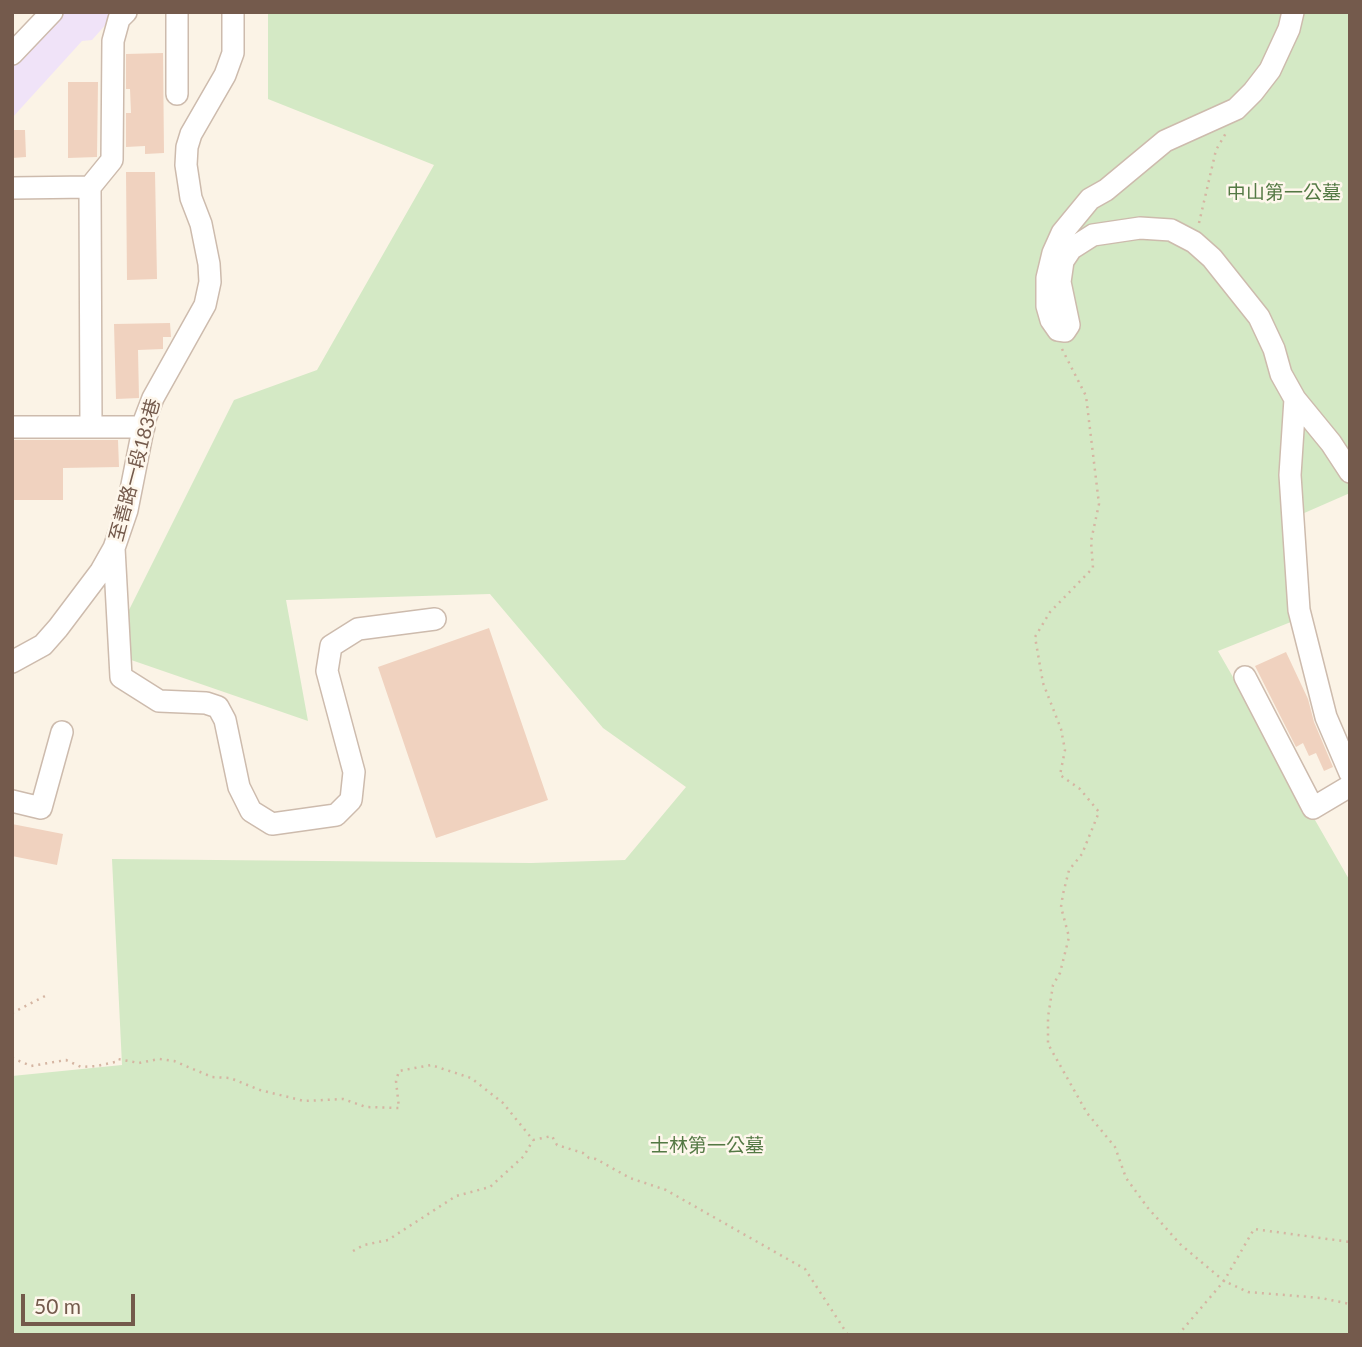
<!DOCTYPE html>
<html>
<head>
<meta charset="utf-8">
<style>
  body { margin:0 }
  #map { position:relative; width:1362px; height:1347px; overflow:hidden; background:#fbf3e6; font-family:Lato,sans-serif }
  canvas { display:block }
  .frame { position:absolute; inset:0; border:14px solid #745a4c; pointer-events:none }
  .scale { position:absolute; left:21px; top:1294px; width:114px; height:32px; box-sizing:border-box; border:4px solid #745a4c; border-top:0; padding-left:9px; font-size:21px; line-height:24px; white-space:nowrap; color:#745a4c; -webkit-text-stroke:5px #fef7ec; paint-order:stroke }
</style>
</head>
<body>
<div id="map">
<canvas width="1362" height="1347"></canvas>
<div class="frame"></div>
<div class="scale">50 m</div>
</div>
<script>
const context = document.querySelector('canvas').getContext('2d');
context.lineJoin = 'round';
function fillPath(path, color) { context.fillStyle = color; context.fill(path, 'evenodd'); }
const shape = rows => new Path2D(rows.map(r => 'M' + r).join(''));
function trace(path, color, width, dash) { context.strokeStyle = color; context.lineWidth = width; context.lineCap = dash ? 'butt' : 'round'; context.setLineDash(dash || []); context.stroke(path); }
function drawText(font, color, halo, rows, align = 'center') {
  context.font = font + ' Lato,"Noto Sans TC",sans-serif'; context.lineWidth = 5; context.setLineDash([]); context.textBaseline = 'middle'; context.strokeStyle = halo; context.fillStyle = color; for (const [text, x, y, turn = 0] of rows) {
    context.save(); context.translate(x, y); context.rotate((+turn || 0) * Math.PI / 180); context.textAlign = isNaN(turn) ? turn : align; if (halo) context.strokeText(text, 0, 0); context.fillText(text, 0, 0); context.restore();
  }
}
fillPath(shape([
  [40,12,117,12,92,40,82,41,12,118,12,42]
]), '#f0e3f8');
fillPath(shape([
  [268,12,1350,12,1350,493,1302,514,1311,614,1218,651,1350,881,1350,1335,12,1335,12,1076,122,1065,112,859,531,863,625,860,686,787,603,728,490,594,286,600,308,721,108,652,234,400,317,370,434,165,268,99]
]), '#d4e9c5');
fillPath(shape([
  [163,53,164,153,145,154,145,146,126,147,126,113,131,113,130,89,126,89,126,54],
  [68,82,98,82,97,157,68,158],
  [12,130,25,130,26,157,12,158],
  [126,172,155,172,157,279,127,280],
  [170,323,171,337,163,337,163,349,138,350,139,398,116,399,114,324],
  [12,440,118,440,119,467,63,468,63,500,12,500],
  [489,628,548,800,436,838,378,667],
  [1286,652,1308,699,1314,722,1333,767,1324,771,1316,753,1309,756,1303,743,1296,747,1255,666],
  [12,824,63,834,57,865,12,856]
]), '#f0d2bf');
const minor = shape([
  [177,12,177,94],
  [1293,12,1289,29,1270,70,1253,92,1236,109,1165,141,1106,190,1090,199,1062,233,1053,253,1047,278,1047,306,1051,320,1058,330,1065,331,1069,325,1060,282,1063,261,1071,249,1093,235,1140,228,1171,230,1194,242,1212,258,1259,317,1274,349,1281,374,1295,399,1331,443,1350,472],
  [12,54,52,12],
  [12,188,90,187],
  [1295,399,1290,475,1299,610,1326,717,1350,773],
  [12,427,144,427],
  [91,427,90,187,112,160,113,41,119,19,126,12],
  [114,548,121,677,159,701,206,703,218,707,225,720,239,787,251,811,272,824,336,815,351,800,354,772,327,671,331,646,358,629,435,619],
  [12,662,43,645,58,628,101,571,114,548,127,510,145,419,153,398,205,305,210,282,209,264,201,224,191,198,186,165,187,147,191,134,225,75,233,53,233,12],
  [1245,677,1313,808,1350,786],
  [12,801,41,808,62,732]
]);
trace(minor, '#cdbbad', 24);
trace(shape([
  [1199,223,1216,150,1226,133],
  [1062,349,1086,396,1099,504,1091,541,1093,568,1050,612,1035,637,1043,683,1061,729,1065,750,1060,775,1080,789,1099,812,1082,854,1069,870,1063,894,1061,907,1069,937,1060,973,1053,985,1048,1017,1048,1044,1087,1113,1115,1147,1126,1178,1148,1208,1180,1244,1224,1281,1248,1292,1321,1298,1350,1304],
  [12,1013,47,995],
  [12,1058,31,1066,66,1060,81,1067,97,1066,115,1062,118,1059,139,1063,159,1059,174,1061,212,1077,230,1078,260,1090,304,1101,343,1099,366,1107,399,1108,396,1081,399,1071,431,1065,471,1078,503,1103,533,1140,552,1136,557,1145,583,1153,589,1158,596,1159,630,1178,666,1190,805,1269,848,1335],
  [353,1251,364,1245,388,1240,456,1196,490,1187,524,1156,533,1140],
  [1178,1335,1224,1281,1254,1229,1350,1242]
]), '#d5b5a2', 2.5, [2, 5]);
trace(minor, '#fff', 21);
drawText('19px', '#547944', '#fef7ec', [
  ["中山第一公墓",1284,193],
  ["士林第一公墓",707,1146]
]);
drawText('19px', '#745a4c', '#fef7ec', [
  ["至善路一段183巷",135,470,-75]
]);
</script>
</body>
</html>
